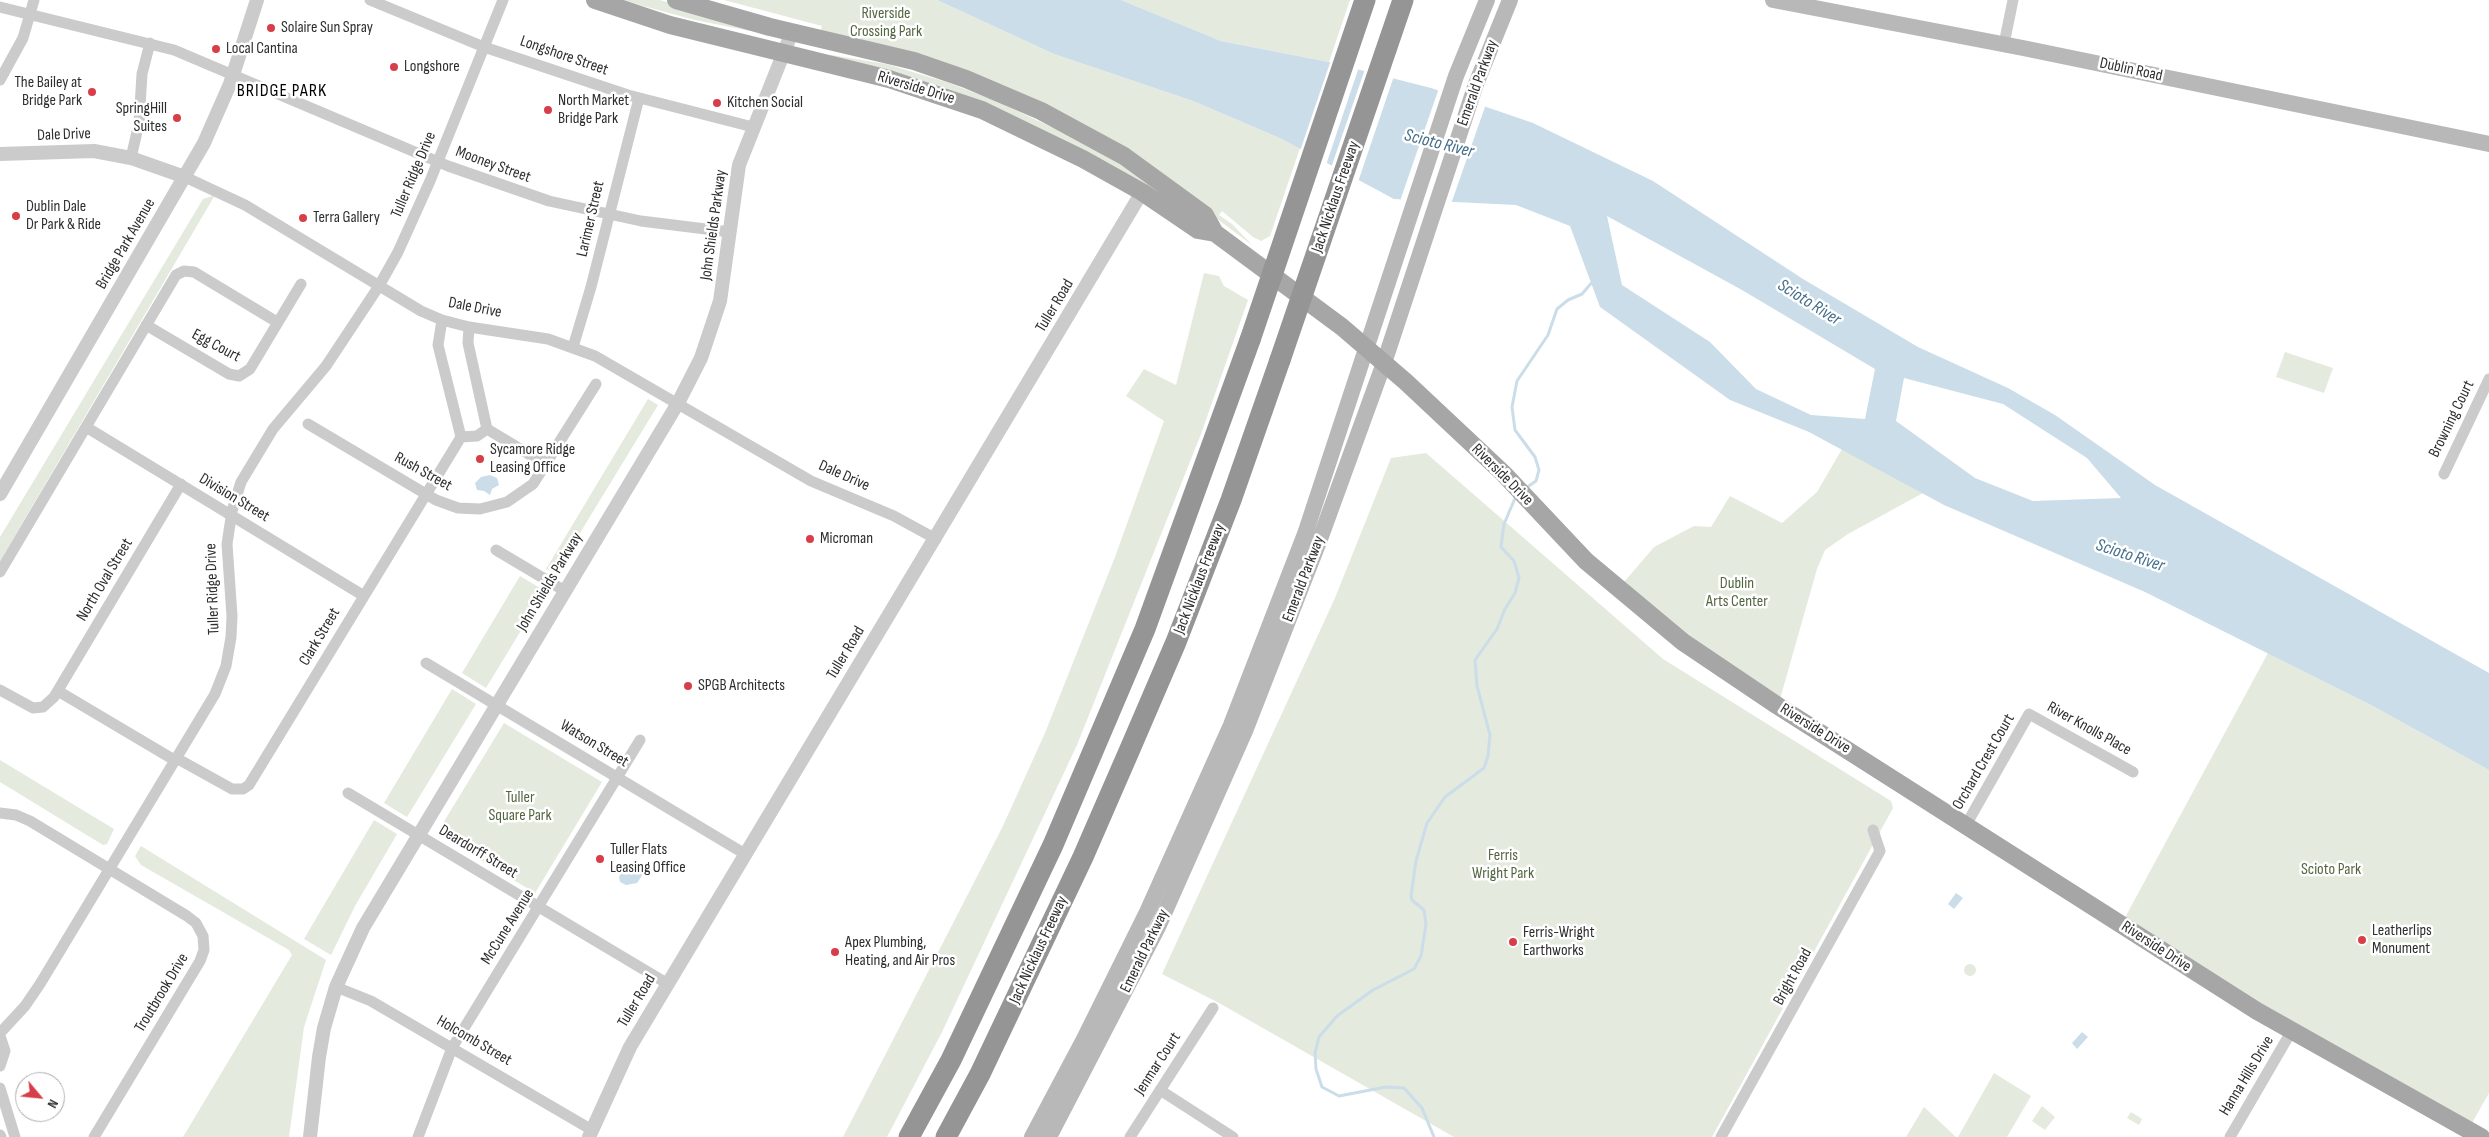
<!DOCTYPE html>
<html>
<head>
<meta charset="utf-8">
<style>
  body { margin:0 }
  #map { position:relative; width:2489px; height:1137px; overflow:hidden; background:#fff; font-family:"Sofia Sans Condensed",sans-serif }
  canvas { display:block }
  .north { position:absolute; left:15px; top:1072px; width:50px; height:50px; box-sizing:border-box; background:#fff; border:1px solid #ababab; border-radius:50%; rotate:118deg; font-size:14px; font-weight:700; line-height:20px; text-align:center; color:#2e2e2e }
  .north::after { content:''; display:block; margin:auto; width:18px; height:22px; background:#d73e49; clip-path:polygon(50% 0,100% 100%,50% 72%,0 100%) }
</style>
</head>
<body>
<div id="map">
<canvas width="2489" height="1137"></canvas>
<div class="north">N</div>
</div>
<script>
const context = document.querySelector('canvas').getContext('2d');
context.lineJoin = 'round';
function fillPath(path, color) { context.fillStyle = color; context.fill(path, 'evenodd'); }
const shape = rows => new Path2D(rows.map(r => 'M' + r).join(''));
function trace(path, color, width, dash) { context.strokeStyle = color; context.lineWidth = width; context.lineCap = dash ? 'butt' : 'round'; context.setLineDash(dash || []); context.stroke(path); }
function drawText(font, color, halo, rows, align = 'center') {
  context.font = font + ' "Sofia Sans Condensed",sans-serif'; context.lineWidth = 5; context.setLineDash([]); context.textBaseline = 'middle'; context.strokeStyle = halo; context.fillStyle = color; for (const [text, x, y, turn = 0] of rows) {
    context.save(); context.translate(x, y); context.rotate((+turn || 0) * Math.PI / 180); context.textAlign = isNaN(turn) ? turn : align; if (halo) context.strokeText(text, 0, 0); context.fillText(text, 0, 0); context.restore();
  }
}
fillPath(shape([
  [621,0,660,0,751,27,750,31,695,20],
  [724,0,937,0,1054,54,1193,101,1282,139,1300,148,1270,236,1261,241,1253,237,1222,211,1219,215,1232,224,1252,245,1120,146,820,33,822,26],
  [1121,0,1350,0,1329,62,1221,41],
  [831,55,886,64,946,82,994,100,1064,133,1092,143,1184,211,1128,175,830,60],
  [215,195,0,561,0,537,203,199],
  [1204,273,1219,276,1224,286,1248,300,1201,434,1077,745,942,1032,887,1137,843,1137,1002,828,1045,733,1115,557,1164,421,1126,396,1144,369,1176,385],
  [2285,352,2333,368,2324,393,2276,377],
  [648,399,658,405,555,574,546,569],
  [1842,449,1923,493,1848,534,1825,550,1817,569,1778,706,1619,588,1654,547,1694,526,1711,527,1730,496,1782,523,1817,492],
  [1426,453,1663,659,1891,801,1893,808,1712,1137,1454,1137,1219,1003,1162,974,1335,598,1391,458],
  [520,576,545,591,486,688,462,673],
  [2268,653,2369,704,2489,770,2489,1093,2468,1130,2121,925],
  [452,689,476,704,407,817,384,803],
  [504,723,602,782,535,893,437,833],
  [0,760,114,829,107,844,103,845,0,782],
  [374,820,397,834,355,906,331,955,304,939],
  [141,846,326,960,304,1027,289,1137,183,1137,292,955,289,950,141,865,135,856],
  '1964 970a6 6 0 1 1 12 0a6 6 0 1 1-12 0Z',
  [1994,1073,2031,1096,2007,1137,1958,1137],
  [2042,1106,2055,1117,2045,1130,2032,1121],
  [1924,1107,1956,1137,1906,1137],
  [2131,1112,2142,1119,2139,1125,2127,1118]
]), '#e4eadd');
fillPath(shape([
  [937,0,1121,0,1221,41,1329,62,1431,88,1533,123,1653,181,1803,279,1918,347,2008,388,2055,415,2155,485,2489,673,2489,770,2369,704,2145,592,1944,505,1809,432,1730,400,1600,307,1570,226,1516,205,1394,199,1282,139,1193,101,1054,54],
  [1607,216,1742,290,1875,369,1865,419,1811,415,1756,389,1710,342,1622,285],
  [1904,378,2003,404,2087,458,2121,498,2033,501,1975,478,1896,421],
  [490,475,497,478,499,485,492,489,490,495,484,491,477,490,475,483,481,477],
  [637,866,641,869,643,874,637,883,626,885,620,882,619,877,623,870,632,875],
  [1956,893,1963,898,1954,909,1948,904],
  [2082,1032,2088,1037,2077,1049,2072,1043]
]), '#cbdde9');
fillPath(shape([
  [1331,60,1359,67,1326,165,1300,151],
  [1365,69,1394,76,1358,182,1331,168],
  [1439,88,1486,104,1451,204,1400,201]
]), '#fff');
trace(shape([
  [1526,488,1536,481,1539,470,1535,457,1515,430,1512,407,1517,381,1548,335,1557,309,1568,300,1582,294,1594,280],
  [1434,1137,1422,1108,1404,1088,1386,1087,1339,1096,1322,1087,1316,1069,1315,1053,1319,1037,1337,1016,1373,990,1414,969,1421,956,1426,924,1424,910,1412,900,1411,896,1416,861,1427,823,1445,797,1484,768,1488,756,1490,735,1477,686,1475,660,1497,629,1505,609,1515,593,1519,578,1514,561,1501,547,1504,524,1516,496]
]), '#cbdde9', 3);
trace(shape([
  [370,0,484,47,628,95,753,127],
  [0,7,174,50,448,166,549,201,641,221,730,232],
  [2004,44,2013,0],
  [0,80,23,38,34,0],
  [131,158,139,123,142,74,150,43],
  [185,177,245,205,421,311,442,320,469,327,548,339,595,356,811,481,894,516,936,539],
  [442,320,438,345,461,437],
  [146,325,229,374,239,376,250,369,301,284],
  [469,327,468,343,487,429],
  [573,347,591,287,639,98],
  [308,424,436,500,458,508,480,509,507,502,533,484,596,384],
  [86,427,364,596],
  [487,429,547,465],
  [461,437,477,436,487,429],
  [2444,474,2489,379],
  [496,550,565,591],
  [0,572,176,275,184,271,194,272,277,322],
  [426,663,745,854],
  [0,690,33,708,43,707,54,697,181,484],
  [58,691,176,761],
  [178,759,232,789,243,789,249,785,461,437],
  [348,793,668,984],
  [0,813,16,815,30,821,187,916,196,923,203,936,204,950,200,961,94,1137],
  [1966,825,2029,714,2133,772],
  [336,987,371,1001,592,1130],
  [0,1033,25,1006,40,984,215,694,226,666,231,637,232,616,227,544,232,511,241,482,273,429,326,366,379,286,398,252,430,181,503,0],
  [0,1036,5,1051,0,1066],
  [0,1088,15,1137],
  [1160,1090,1233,1137],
  [0,1135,1,1137],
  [418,1137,452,1048,640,740],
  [1130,1137,1213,1008],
  [1721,1137,1880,851,1873,830],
  [2230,1137,2291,1032]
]), '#cbcbcb', 11);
trace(shape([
  [0,154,94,151,131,158,185,177],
  [0,494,204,143,230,84,257,0],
  [310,1137,319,1057,324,1028,336,987,363,928,678,403,701,358,720,301,739,165,792,32],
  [589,1137,630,1047,1142,192]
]), '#cbcbcb', 14);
trace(shape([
  [1773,0,2023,48,2489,144],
  [1032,1137,1084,1039,1147,912,1231,725,1305,534,1456,76,1487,0],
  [1049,1137,1158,927,1245,731,1320,539,1384,363,1476,84,1510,0]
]), '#b8b8b8', 16);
trace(shape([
  [595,0,670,25,889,79,982,110,1083,159,1142,192,1198,230,1215,233],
  [676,0,770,27,914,61,966,79,1041,111,1124,156,1205,215,1215,233,1342,327,1406,382,1503,473,1586,561,1683,642,1778,706,2257,1011,2481,1137]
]), '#a6a6a6', 18);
trace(shape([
  [909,1137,951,1060,1053,845,1145,629,1250,340],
  [946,1137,980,1074,1083,857,1130,749,1176,642,1231,500,1280,360]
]), '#959595', 21);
trace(shape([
  [1250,340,1365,0],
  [1280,360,1403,0]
]), '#959595', 21);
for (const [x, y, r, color] of [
  [271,28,5,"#d73e49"],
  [216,49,5,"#d73e49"],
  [394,67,5,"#d73e49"],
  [92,92,5,"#d73e49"],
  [717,103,5,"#d73e49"],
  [548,110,5,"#d73e49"],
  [177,118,5,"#d73e49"],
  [16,216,5,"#d73e49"],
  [303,218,5,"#d73e49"],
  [480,459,5,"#d73e49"],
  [810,539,5,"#d73e49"],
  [688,686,5,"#d73e49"],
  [600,859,5,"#d73e49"],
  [2362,940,5,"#d73e49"],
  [1513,942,5,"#d73e49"],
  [835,952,5,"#d73e49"]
]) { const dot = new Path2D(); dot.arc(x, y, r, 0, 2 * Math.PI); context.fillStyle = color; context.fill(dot); trace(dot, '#fff', 2); }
drawText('16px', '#51663f', '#fff', [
  ["Riverside",886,14],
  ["Crossing Park",886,32],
  ["Dublin",1737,584],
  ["Arts Center",1737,602],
  ["Tuller",520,798],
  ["Square Park",520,816],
  ["Ferris",1503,856],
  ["Wright Park",1503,874],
  ["Scioto Park",2331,870]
]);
drawText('16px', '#2e2e2e', '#fff', [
  ["Solaire Sun Spray",281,28],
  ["Local Cantina",226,49],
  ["Longshore",404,67],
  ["The Bailey at",82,83,"right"],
  ["Bridge Park",82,101,"right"],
  ["North Market",558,101],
  ["Bridge Park",558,119],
  ["Kitchen Social",727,103],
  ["SpringHill",167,109,"right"],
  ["Suites",167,127,"right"],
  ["Dublin Dale",26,207],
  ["Dr Park & Ride",26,225],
  ["Terra Gallery",313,218],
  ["Sycamore Ridge",490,450],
  ["Leasing Office",490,468],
  ["Microman",820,539],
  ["SPGB Architects",698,686],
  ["Tuller Flats",610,850],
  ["Leasing Office",610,868],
  ["Leatherlips",2372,931],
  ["Monument",2372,949],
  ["Ferris-Wright",1523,933],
  ["Earthworks",1523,951],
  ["Apex Plumbing,",845,943],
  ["Heating, and Air Pros",845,961]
], 'left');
drawText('16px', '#2e2e2e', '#fff', [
  ["Longshore Street",564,56,19],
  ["Dublin Road",2131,70,12],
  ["Emerald Parkway",1478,83,-70],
  ["Riverside Drive",916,88,17],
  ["Dale Drive",64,135,-2],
  ["Mooney Street",493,165,20],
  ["Tuller Ridge Drive",414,175,-67],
  ["Jack Nicklaus Freeway",1336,197,-71],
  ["Larimer Street",591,219,-77],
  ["John Shields Parkway",714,225,-82],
  ["Bridge Park Avenue",126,244,-60],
  ["Tuller Road",1055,306,-59],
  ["Dale Drive",475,308,11],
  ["Egg Court",216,346,28],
  ["Browning Court",2452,419,-64],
  ["Rush Street",423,472,29],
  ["Riverside Drive",1502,475,45],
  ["Dale Drive",844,476,24],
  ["Division Street",234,498,31],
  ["Jack Nicklaus Freeway",1200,579,-69],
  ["Emerald Parkway",1304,579,-69],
  ["North Oval Street",105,580,-59],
  ["John Shields Parkway",550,582,-59],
  ["Tuller Ridge Drive",213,589,-92],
  ["Clark Street",320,637,-59],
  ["Tuller Road",846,653,-59],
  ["Riverside Drive",1815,729,32],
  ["River Knolls Place",2089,729,29],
  ["Watson Street",594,744,31],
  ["Orchard Crest Court",1984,762,-60],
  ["Deardorff Street",478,852,31],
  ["McCune Avenue",508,927,-58],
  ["Riverside Drive",2156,947,33],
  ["Jack Nicklaus Freeway",1039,950,-65],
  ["Emerald Parkway",1145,951,-64],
  ["Bright Road",1793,977,-61],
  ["Troutbrook Drive",162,993,-59],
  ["Tuller Road",637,1001,-59],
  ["Holcomb Street",474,1041,30],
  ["Jenmar Court",1158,1064,-57],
  ["Hanna Hills Drive",2247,1076,-59]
]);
context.letterSpacing = '1px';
drawText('18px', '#000', '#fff', [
  ["BRIDGE PARK",282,91]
]);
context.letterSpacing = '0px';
drawText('italic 18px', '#436e8a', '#fff', [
  ["Scioto River",1439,144,14],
  ["Scioto River",1809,303,32],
  ["Scioto River",2130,556,18]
]);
</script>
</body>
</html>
